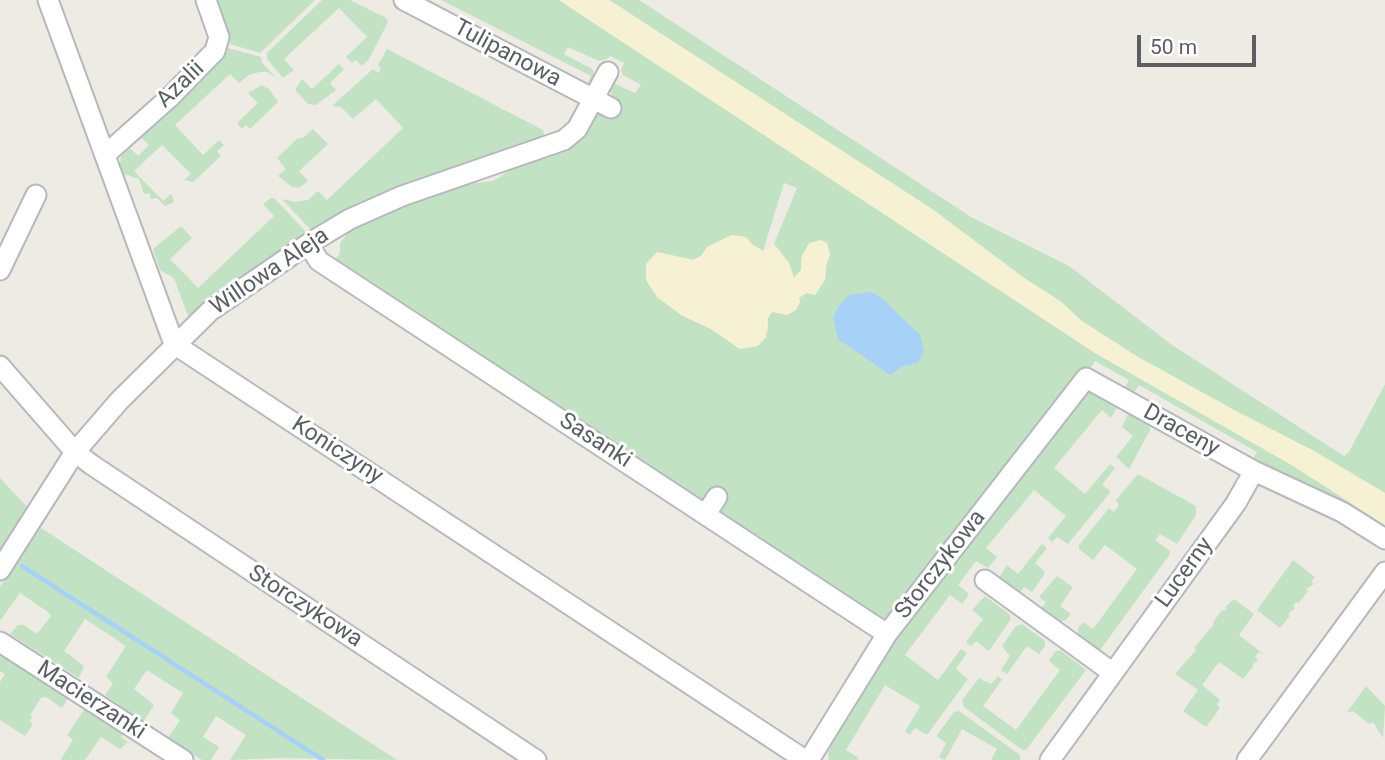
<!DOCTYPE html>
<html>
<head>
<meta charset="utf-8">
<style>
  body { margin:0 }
  #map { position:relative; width:1385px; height:760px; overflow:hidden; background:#edebe3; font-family:Roboto,sans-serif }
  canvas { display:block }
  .scale { position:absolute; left:1137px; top:35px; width:119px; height:32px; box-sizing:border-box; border:4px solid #5b5e63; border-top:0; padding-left:9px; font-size:21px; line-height:24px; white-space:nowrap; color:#5b5e63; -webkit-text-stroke:5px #fff; paint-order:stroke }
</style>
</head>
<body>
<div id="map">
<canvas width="1385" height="760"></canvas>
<div class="scale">50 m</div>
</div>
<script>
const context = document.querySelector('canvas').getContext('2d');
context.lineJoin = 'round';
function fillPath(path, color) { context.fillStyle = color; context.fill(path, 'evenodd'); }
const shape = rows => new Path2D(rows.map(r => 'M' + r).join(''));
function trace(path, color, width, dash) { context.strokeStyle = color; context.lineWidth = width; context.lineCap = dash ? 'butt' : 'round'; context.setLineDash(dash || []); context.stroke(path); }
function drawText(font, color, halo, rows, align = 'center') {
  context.font = font + ' Roboto,sans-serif'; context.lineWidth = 6; context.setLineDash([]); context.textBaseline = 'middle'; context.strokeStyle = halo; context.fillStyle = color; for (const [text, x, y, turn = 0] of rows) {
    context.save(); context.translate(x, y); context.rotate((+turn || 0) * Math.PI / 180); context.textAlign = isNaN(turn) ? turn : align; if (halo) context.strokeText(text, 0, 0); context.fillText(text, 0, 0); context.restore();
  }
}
fillPath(shape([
  [217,0,315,0,260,53,230,44,229,33],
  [322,0,350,0,386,18,388,22,369,59,362,66,356,60,352,63,346,57,367,37,339,8,284,59,294,70,283,78,267,59,267,53],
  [441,0,559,0,1095,353,1290,464,1342,496,1385,525,1385,528,1347,502,1253,459,1257,452,1139,385,1133,394,1124,389,1129,380,1095,361,1089,371,1083,369,888,620,881,619,719,512,717,497,696,500,333,263,340,253,340,243,350,230,392,208,457,185,493,181,511,170,558,153,573,142,596,113,604,113,614,103,610,88,615,84,635,93,641,85,623,75,621,70,624,63,610,56,607,59,599,61,568,47,564,54,592,69,594,73,596,76,592,87,586,88,591,76],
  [784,183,797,188,774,244,789,263,794,278,801,270,802,256,830,254,826,266,825,280,798,298,800,302,772,311,768,318,768,331,740,349,711,329,681,315,657,252,693,260,701,256,707,247,732,235,763,251],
  [609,0,639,0,971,217,1069,266,1172,345,1344,456,1349,452,1385,384,1385,493,1314,451,1238,413,1138,357,1081,321,1060,301,1024,278,932,209],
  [228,48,261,57,262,63,277,78,267,72,260,72,249,75,239,83,230,74,175,125,203,155,219,140,224,145,217,151,221,156,193,182,184,180,191,174,162,145,134,171,163,201,171,194,172,195,174,202,165,206,157,198,151,199,149,193,144,194,139,179,124,174,120,164,121,157,130,148,138,156,149,145,141,137,215,67,225,56],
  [387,49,543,130,544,134,536,143,463,164,388,193,311,230,282,199,295,202,308,200,318,191,327,200,403,128,376,99,353,119,341,107,332,106,373,69,378,73,381,69,378,65],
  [339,64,344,69,330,83,336,90,316,105,308,104,295,90,302,79,312,89],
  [262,85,269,89,278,102,250,129,246,125,242,129,237,123,258,103,248,93],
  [313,129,328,144,299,171,308,181,299,188,292,187,278,176,286,169,277,158,298,138,303,138],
  [271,198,274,198,307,233,234,281,191,316,188,316,174,278,160,270,153,249,181,226,192,238,170,259,198,288,274,216,263,204],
  [1087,393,1094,393,1114,405,1116,409,1111,418,1102,410,1054,468,1085,494,1110,464,1115,468,1102,485,1110,491,1109,494,1068,544,1057,537,1052,542,1048,538,1066,516,1034,490,986,548,997,557,988,568,976,561,958,585,968,593,968,596,962,604,950,595,905,655,938,680,961,649,967,653,956,669,968,679,927,735,915,728,910,735,905,732,920,706,885,685,846,750,859,758,857,760,829,760,828,751,890,648],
  [1128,414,1149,424,1150,430,1129,469,1116,457,1133,436,1122,427],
  [1138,474,1196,506,1196,515,1177,544,1160,534,1155,540,1170,551,1170,554,1098,653,1079,639,1078,628,1083,622,1093,629,1137,569,1105,545,1093,560,1079,549,1079,545,1109,508,1114,512,1119,505,1116,500],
  [0,478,30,510,0,554],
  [41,528,397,760,278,758,230,760,246,735,216,716,203,737,219,747,211,760,202,760,168,738,180,720,171,713,183,693,147,670,134,689,154,705,143,722,105,695,113,683,106,677,126,646,85,619,64,651,84,666,79,678,10,634,18,625,24,625,37,634,51,616,48,612,20,593,0,621,0,587],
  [1042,544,1047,548,1035,563,1044,571,1044,575,1032,592,1024,587,1018,595,1004,586,999,578,1007,565,1018,574],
  [1293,560,1315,577,1311,582,1314,584,1306,589,1308,591,1299,603,1296,602,1293,606,1295,608,1288,614,1290,616,1280,628,1257,610],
  [1057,576,1073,587,1060,606,1071,614,1066,620,1059,622,1039,611,1046,602,1039,597],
  [985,596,1009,614,1011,619,989,651,976,641,971,646,966,642,983,619,972,610],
  [1234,599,1254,614,1239,635,1265,655,1259,652,1255,657,1258,659,1254,664,1253,663,1253,667,1243,679,1219,662,1202,685,1220,700,1217,705,1220,708,1206,727,1183,711,1198,690,1175,674,1196,650,1194,648,1214,624,1213,622,1222,610,1224,611,1227,608,1225,607],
  [1022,624,1045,641,1045,646,1039,654,1027,646,1007,674,1001,670,1010,656,1002,646,1016,626],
  [1060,650,1086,670,1026,750,1021,749,964,707,962,700,979,678,991,684,998,676,1002,680,983,706,1016,730,1060,670,1049,661,1055,652],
  [0,651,69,697,62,708,46,697,41,698,30,715,32,717,30,722,33,724,25,736,0,720,0,682,5,674,0,671],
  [1366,686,1385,706,1383,738,1373,722,1369,724,1353,711,1347,712],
  [86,707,124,733,121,737,128,742,120,749,101,737,85,760,62,760,61,759,73,740,67,735],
  [959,711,1020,755,1020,760,991,760,997,749,962,729,945,760,939,757,946,743,937,737,937,735,954,712]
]), '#c2e3c3');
fillPath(shape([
  [559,0,609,0,932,209,1024,278,1060,301,1082,321,1138,357,1238,412,1314,451,1385,493,1385,525,1290,464,1095,353],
  [732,235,746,237,752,244,763,251,774,244,789,263,794,278,801,270,802,256,809,243,821,240,827,243,830,254,826,266,825,280,815,295,807,293,799,298,800,302,796,310,787,315,772,312,768,318,766,337,758,346,740,349,711,329,681,315,657,297,646,280,646,264,657,252,693,260,701,256,707,247]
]), '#f7f1d4');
fillPath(shape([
  [871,292,883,299,920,335,924,351,918,363,903,366,890,375,838,339,833,318,838,307,849,295]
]), '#a8d1f8');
trace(shape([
  [22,566,323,760]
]), '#a8d1f8', 4.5);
const minor = shape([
  [48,0,174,344,805,760],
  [404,0,611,108],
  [105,155,169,98,215,51,219,37,206,0],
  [308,244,319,261,887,634],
  [0,270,36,195],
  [0,366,75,452,92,465,536,760],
  [706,514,717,497],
  [0,570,75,452,119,401,210,311,308,244,350,219,402,196,564,140,577,129,608,72],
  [985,580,1113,673],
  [0,642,183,760],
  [809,760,887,634,1086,378,1254,471,1342,512,1385,539],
  [1050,760,1236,503,1254,471],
  [1247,760,1385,572]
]);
trace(minor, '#b6b8bd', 23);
trace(minor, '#fff', 19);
drawText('23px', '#5b5e63', '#fff', [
  ["Tulipanowa",507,54,28],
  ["Azalii",181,85,-44],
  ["Willowa Aleja",270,272,-34],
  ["Draceny",1181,431,29],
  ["Sasanki",595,441,33],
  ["Koniczyny",337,451,33],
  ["Storczykowa",941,565,-52],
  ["Lucerny",1185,573,-54],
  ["Storczykowa",305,607,33],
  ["Macierzanki",91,701,33]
]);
</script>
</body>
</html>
